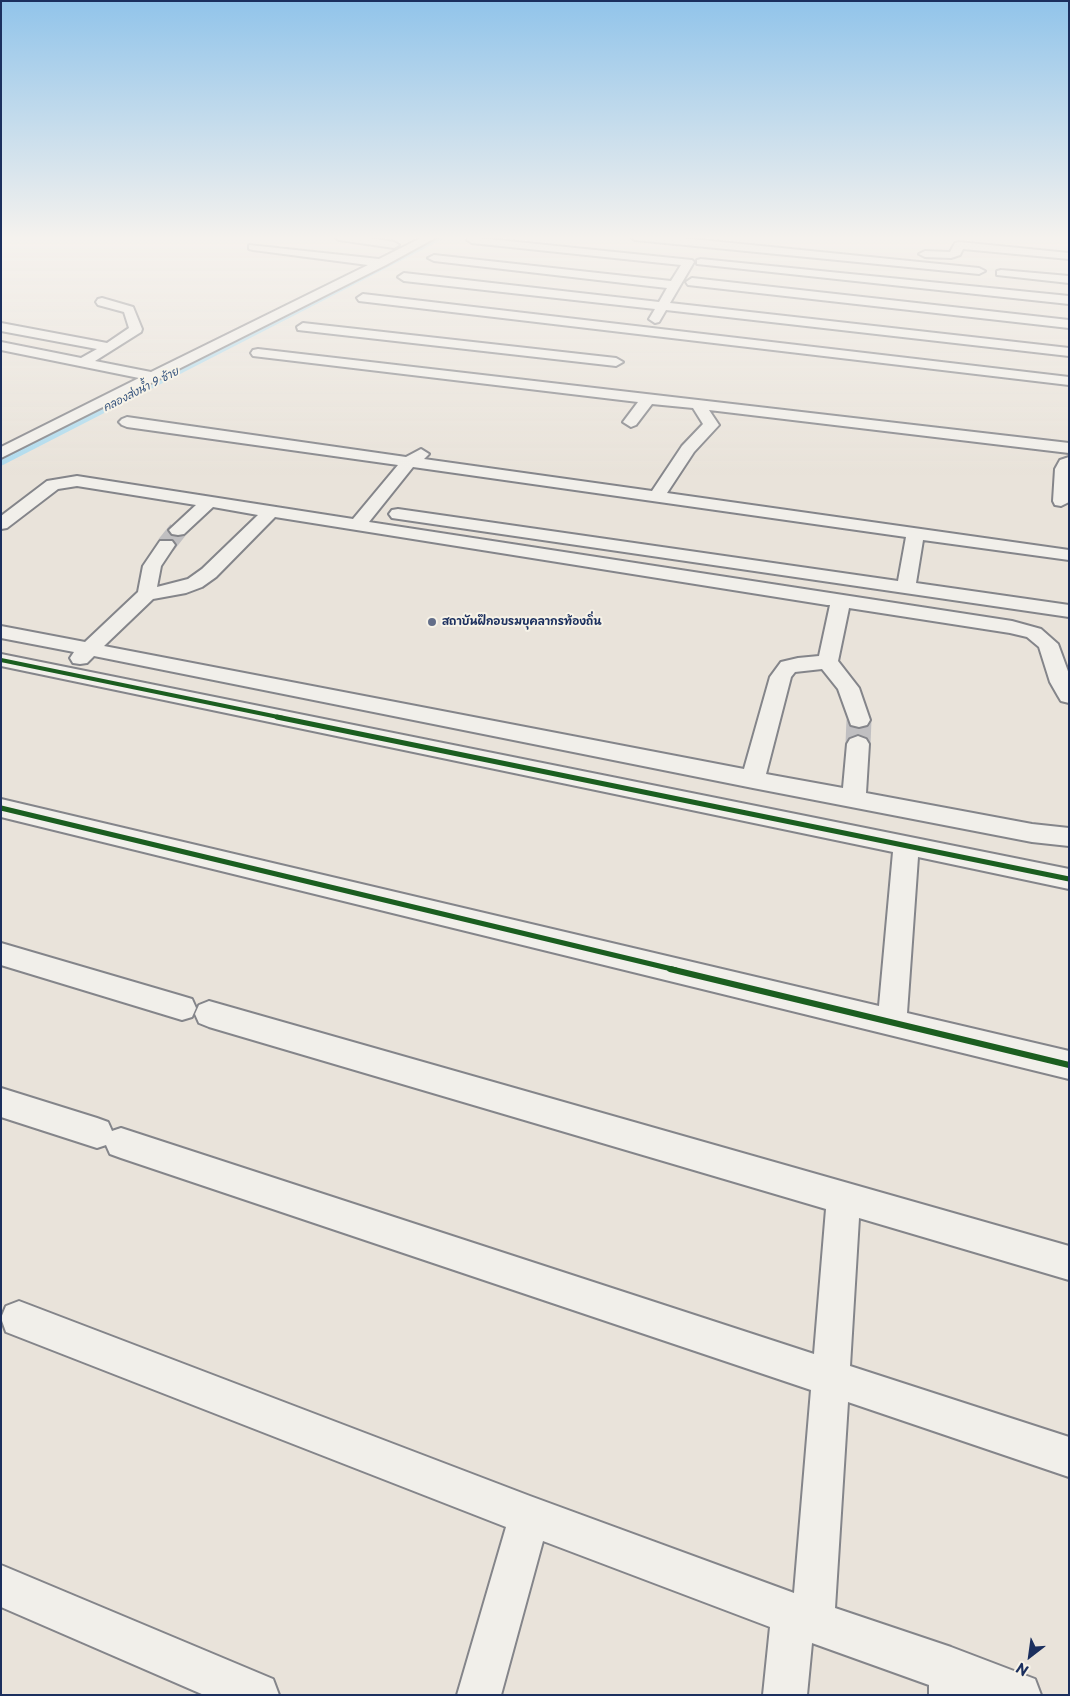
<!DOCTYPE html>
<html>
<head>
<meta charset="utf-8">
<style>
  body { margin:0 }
  #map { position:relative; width:1070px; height:1696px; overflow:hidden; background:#e9e3da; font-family:"Playpen Sans",sans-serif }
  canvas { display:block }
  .frame { position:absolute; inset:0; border:2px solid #1b2f5e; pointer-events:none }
  .north { position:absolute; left:1005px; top:1631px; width:50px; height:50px; -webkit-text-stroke:4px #f7f3e8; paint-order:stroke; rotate:210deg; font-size:14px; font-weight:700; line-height:20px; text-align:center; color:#1b2f5e }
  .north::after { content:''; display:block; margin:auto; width:18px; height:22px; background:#1b2f5e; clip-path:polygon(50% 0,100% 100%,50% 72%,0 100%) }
</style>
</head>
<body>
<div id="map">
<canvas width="1070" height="1696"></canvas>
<div class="frame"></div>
<div class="north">N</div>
</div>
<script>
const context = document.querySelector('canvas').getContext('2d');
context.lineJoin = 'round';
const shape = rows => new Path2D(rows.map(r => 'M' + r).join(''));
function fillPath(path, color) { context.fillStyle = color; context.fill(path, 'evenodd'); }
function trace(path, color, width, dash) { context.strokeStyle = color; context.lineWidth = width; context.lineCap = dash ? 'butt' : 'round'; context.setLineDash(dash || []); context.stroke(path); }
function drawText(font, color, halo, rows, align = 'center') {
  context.font = font + ' "Playpen Sans","Playpen Sans Thai",sans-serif'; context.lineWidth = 4; context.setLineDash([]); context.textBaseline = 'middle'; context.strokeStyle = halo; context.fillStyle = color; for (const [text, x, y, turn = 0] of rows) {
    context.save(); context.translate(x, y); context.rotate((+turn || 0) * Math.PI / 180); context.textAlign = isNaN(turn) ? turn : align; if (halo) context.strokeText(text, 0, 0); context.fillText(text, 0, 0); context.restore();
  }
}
fillPath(shape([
  [432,237,447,237,1,466,1,454,432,237]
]), '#aedbee');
trace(shape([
  [166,545,178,530]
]), '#c0bfc1', 19, [19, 10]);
trace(shape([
  [858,744,859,720]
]), '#c0bfc1', 25, [25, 12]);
const minor = shape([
  [334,237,364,237,394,242,399,245,394,248,339,240,334,237],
  [423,237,437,237,386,265,1,458,1,447,139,378,1,350,1,342,81,358,97,349,1,331,1,323,107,343,129,328,124,312,98,305,96,302,98,299,102,298,133,307,142,329,141,332,95,361,151,372,368,265,253,250,249,249,249,245,379,259,423,237],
  [469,237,692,260,694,262,670,303,1069,348,1069,356,666,310,659,322,655,323,649,319,655,309,404,281,398,277,404,273,659,302,667,288,434,261,428,258,434,255,671,281,681,265,472,243,467,240,469,237],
  [630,237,672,237,979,268,985,271,979,274,635,240,630,237],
  [959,242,1069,253,1069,259,963,249,960,255,951,258,925,257,919,254,925,251,950,252,955,243,959,242],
  [701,259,1069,296,1069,304,697,264,697,260,701,259],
  [1001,270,1069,276,1069,283,997,275,997,271,1001,270],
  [692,278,1069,320,1069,328,688,285,686,282,692,278],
  [363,294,1069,377,1069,385,359,301,357,298,363,294],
  [303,323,616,358,623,362,616,366,298,330,297,327,303,323],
  [258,349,1069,443,1069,453,709,410,719,425,694,452,667,493,1069,550,1069,560,923,540,916,583,1069,605,1069,617,392,518,389,514,392,510,398,509,898,581,906,537,413,467,369,522,1012,621,1041,629,1058,644,1069,674,1069,703,1061,701,1058,696,1050,682,1039,647,1027,637,1010,633,849,608,838,661,859,688,870,720,867,725,859,727,851,725,838,689,822,669,795,672,791,677,766,774,843,788,847,744,850,739,858,736,866,739,869,744,866,793,1032,824,1069,828,1069,846,1032,842,753,788,94,656,87,663,80,664,73,663,70,658,74,652,1,638,1,626,85,642,138,592,143,566,160,541,172,541,175,545,161,566,157,587,188,579,202,569,258,515,213,507,184,534,178,535,172,534,169,530,196,505,77,486,58,489,7,528,1,529,1,516,47,481,77,476,353,519,398,465,127,427,122,425,119,422,122,419,127,417,406,457,421,449,429,454,424,459,652,491,682,446,703,424,693,408,652,404,636,425,631,427,623,422,638,402,253,356,251,353,253,350,258,349],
  [275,517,827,605,830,605,819,656,798,658,781,662,770,677,744,769,104,646,153,599,186,593,202,587,216,577,275,517],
  [1069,457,1069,502,1061,506,1055,505,1053,501,1055,469,1060,460,1069,457],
  [1,654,1069,869,1069,889,918,857,907,1013,1069,1051,1069,1079,1,817,1,799,879,1006,893,852,1,666,1,654],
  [1,943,182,996,192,999,196,1008,192,1017,182,1020,1,965,1,943],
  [209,1001,1069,1246,1069,1280,859,1218,850,1366,1069,1437,1069,1477,848,1402,835,1608,951,1647,1035,1679,1041,1695,929,1695,929,1685,812,1643,807,1695,763,1695,770,1627,543,1541,501,1695,457,1695,506,1527,6,1332,1,1318,6,1306,19,1301,530,1496,794,1593,811,1390,121,1158,110,1154,106,1145,97,1148,1,1117,1,1088,97,1118,108,1122,112,1131,121,1128,814,1354,826,1209,209,1027,199,1023,195,1014,199,1005,209,1001],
  [1,1565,273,1679,279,1695,204,1695,1,1607,1,1565]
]);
trace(minor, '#84858a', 4);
fillPath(minor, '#f1efea');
trace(shape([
  [1,660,283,718]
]), '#1b5e20', 4);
trace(shape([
  [277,717,1069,879],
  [1,808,676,970]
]), '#1b5e20', 5);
trace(shape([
  [670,969,1069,1065]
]), '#1b5e20', 6);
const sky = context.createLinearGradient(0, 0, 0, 475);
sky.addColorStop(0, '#91c4ea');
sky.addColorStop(0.5, '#f5f2ee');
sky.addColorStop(1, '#f5f2ee00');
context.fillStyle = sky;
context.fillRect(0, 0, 1070, 475);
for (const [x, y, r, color] of [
  [432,622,5,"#636e89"]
]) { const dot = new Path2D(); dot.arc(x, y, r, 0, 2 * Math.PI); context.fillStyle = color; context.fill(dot); trace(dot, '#f7f3e8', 2); }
drawText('italic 11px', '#33517c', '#f7f3e8', [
  ["คลองส่งน้ำ 9 ซ้าย",141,390,-27]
]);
drawText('bold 11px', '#1b2f5e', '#f7f3e8', [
  ["สถาบันฝึกอบรมบุคลากรท้องถิ่น",442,622]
], 'left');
</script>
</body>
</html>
